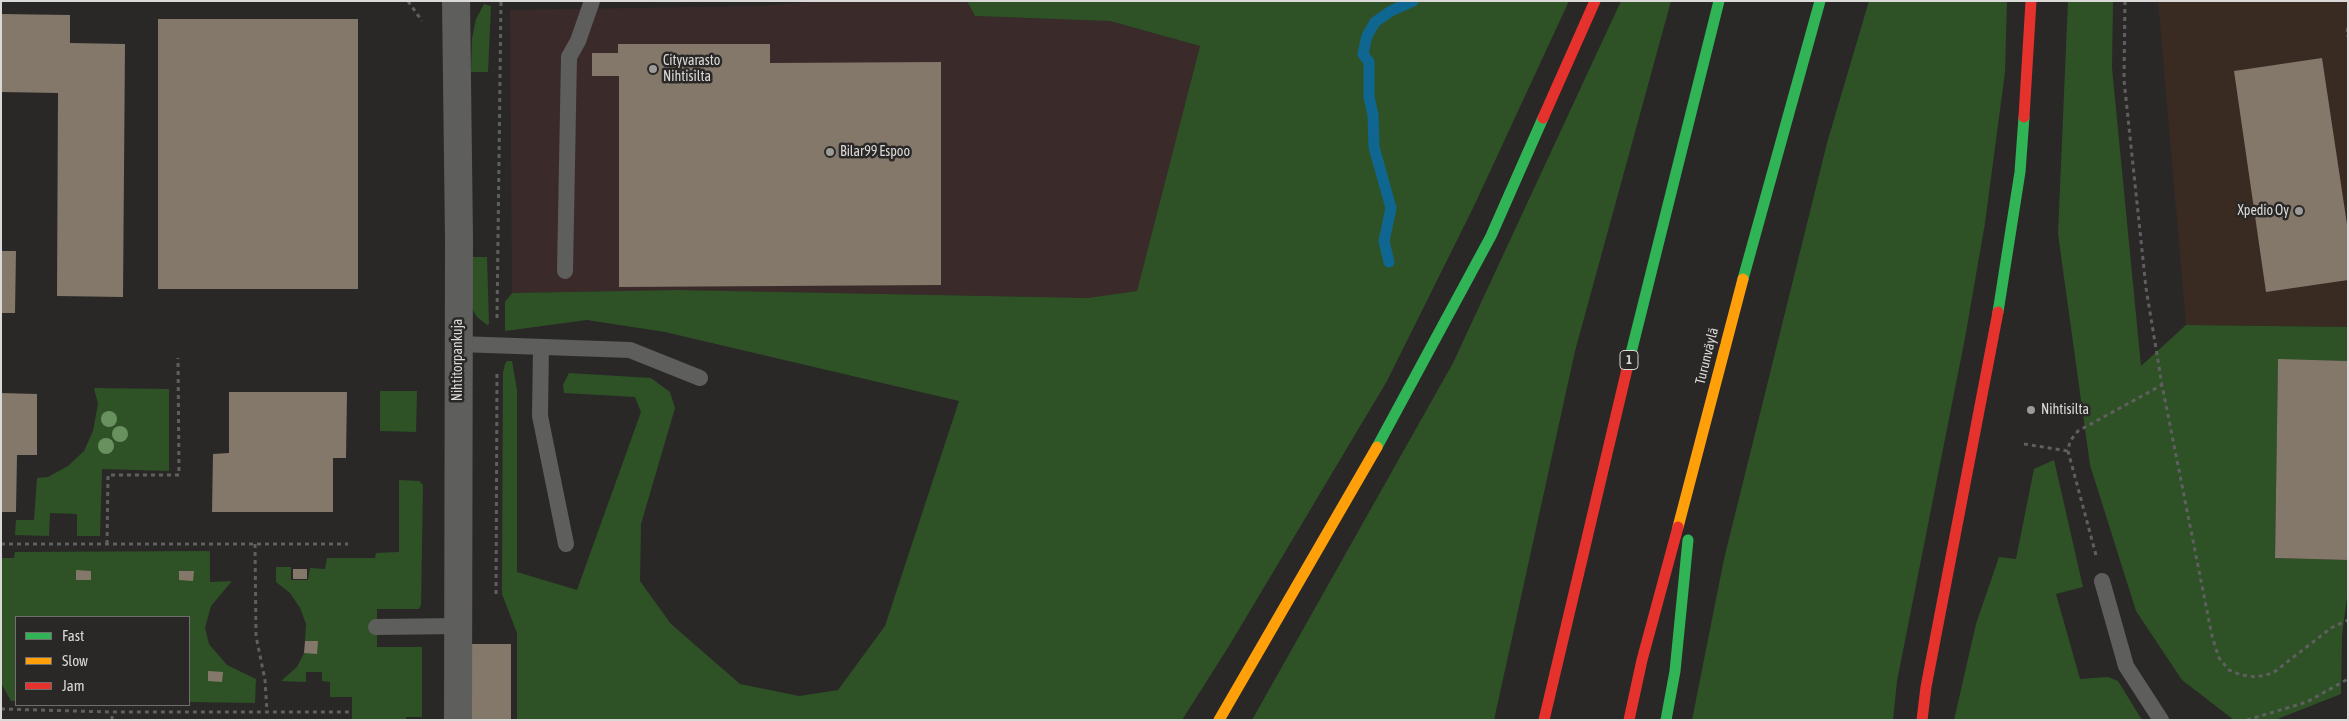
<!DOCTYPE html>
<html>
<head>
<meta charset="utf-8">
<style>
  body { margin:0 }
  #map { position:relative; width:2349px; height:721px; overflow:hidden; background:#292827; font-family:"Asap Condensed",sans-serif }
  canvas { display:block }
  .frame { position:absolute; inset:0; border:2px solid #dbd9d8; pointer-events:none }
  .legend { position:absolute; left:15px; top:616px; width:175px; height:90px; box-sizing:border-box; background:#2a2826; border:1px solid #716f6d; margin:0; padding:6px 9px; list-style:none; font-size:15px; color:#dbd9d8 }
  .legend li { display:flex; align-items:center; gap:10px; height:25px }
  .legend b { width:25px; border:1px solid #716f6d }
</style>
</head>
<body>
<div id="map">
<canvas width="2349" height="721"></canvas>
<div class="frame"></div>
<ul class="legend">
<li><b style="height:6px;background:#30b455"></b>Fast</li>
<li><b style="height:6px;background:#ff9f0a"></b>Slow</li>
<li><b style="height:6px;background:#e5322d"></b>Jam</li>
</ul>
</div>
<script>
const context = document.querySelector('canvas').getContext('2d');
context.lineJoin = 'round';
function fillPath(path, color) { context.fillStyle = color; context.fill(path, 'evenodd'); }
const shape = rows => new Path2D(rows.map(r => 'M' + r).join(''));
function trace(path, color, width, dash) { context.strokeStyle = color; context.lineWidth = width; context.lineCap = dash ? 'butt' : 'round'; context.setLineDash(dash || []); context.stroke(path); }
function drawText(font, color, halo, rows, align = 'center') {
  context.font = font + ' "Asap Condensed",sans-serif'; context.lineWidth = 5; context.setLineDash([]); context.textBaseline = 'middle'; context.strokeStyle = halo; context.fillStyle = color; for (const [text, x, y, turn = 0] of rows) {
    context.save(); context.translate(x, y); context.rotate((+turn || 0) * Math.PI / 180); context.textAlign = isNaN(turn) ? turn : align; if (halo) context.strokeText(text, 0, 0); context.fillText(text, 0, 0); context.restore();
  }
}
fillPath(shape([
  [2158,1,2348,1,2348,327,2186,325]
]), '#392b22');
fillPath(shape([
  [821,1,967,1,975,16,1110,21,1200,46,1137,291,1088,298,678,290,512,293,510,10,760,6]
]), '#3b2a2a');
fillPath(shape([
  [967,1,1569,1,1474,206,1387,381,1229,646,1182,720,517,720,517,633,502,594,503,373,505,364,507,361,512,361,517,390,517,572,577,590,641,412,635,397,564,393,563,385,569,373,651,378,670,392,675,408,641,524,640,581,671,624,740,684,799,696,838,690,885,626,959,401,665,332,587,320,505,331,505,302,512,293,678,290,1088,298,1137,291,1200,46,1110,21,975,16],
  [1621,1,1671,1,1575,351,1494,720,1252,720,1453,363],
  [1869,1,2007,1,2005,72,1985,223,1965,338,1897,681,1893,720,1692,720,1724,559,1827,143],
  [2068,1,2113,1,2112,68,2141,366,2186,325,2348,327,2348,361,2278,360,2275,558,2348,560,2348,590,2342,635,2341,694,2275,720,2234,720,2182,680,2136,611,2090,465,2058,234],
  [484,4,491,6,488,72,471,72,472,39,476,19],
  [471,257,487,257,489,324,487,325,477,317,471,307],
  [94,388,169,389,169,471,102,469,100,536,77,536,77,514,50,513,49,536,15,535,16,520,34,520,37,478,48,477,68,466,84,451,93,431,98,404],
  [380,391,417,391,416,432,380,431],
  [2054,460,2083,587,2056,594,2080,679,2108,677,2118,681,2142,720,1954,720,1976,624,1999,557,2016,559,2034,469],
  [399,480,419,481,423,485,421,605,419,609,377,609,377,647,422,647,422,717,406,717,406,720,352,720,352,697,330,697,330,682,322,681,322,672,306,672,306,682,281,681,297,667,304,653,317,641,305,641,306,624,300,608,290,593,276,582,276,567,291,567,291,580,308,580,310,568,325,569,327,558,375,558,376,553,399,552],
  [210,551,210,582,232,581,211,606,205,628,209,644,227,665,256,679,255,703,189,702,189,617,16,617,16,701,11,701,1,683,1,558,14,558,15,552]
]), '#2e5226');
trace(shape([
  [1389,262,1384,241,1391,208,1374,147,1373,115,1369,97,1369,62,1363,54,1367,36,1375,22,1391,11,1413,1]
]), '#0f6691', 11);
fillPath(shape([
  [1,14,70,15,70,43,125,44,123,297,57,296,58,93,1,92],
  [158,19,358,19,358,289,158,289],
  [618,44,770,44,770,63,941,62,941,285,619,287,619,76,592,76,592,53,618,53],
  [2322,58,2348,231,2348,280,2266,292,2234,71],
  [1,251,16,251,15,313,1,313],
  [2278,359,2348,361,2348,560,2275,558],
  [229,392,347,392,346,458,333,458,333,512,212,512,213,454,229,453],
  [1,393,37,394,37,455,17,455,16,512,1,512],
  [293,569,307,569,307,579,293,579],
  [76,570,91,571,91,580,76,580],
  [179,571,194,571,193,581,179,580],
  [305,641,318,641,317,654,304,653],
  [471,644,511,644,511,720,472,720],
  [208,671,223,672,222,682,208,681]
]), '#84786b');
trace(shape([
  [408,1,422,21],
  [2125,1,2124,80,2146,288,2162,385,2212,636,2219,658,2229,670,2241,675,2257,677,2273,673,2331,628,2348,620],
  [2348,28,2346,35,2348,36],
  [497,318,501,1],
  [2024,444,2068,451],
  [1,544,348,544],
  [107,544,108,475,179,475,178,358],
  [255,544,256,636,265,680,267,712],
  [2096,555,2068,451,2070,441,2078,431,2162,385],
  [496,594,497,372],
  [1,709,112,712,349,712],
  [112,720,112,712],
  [2247,720,2307,702,2348,679]
]), '#605f60', 3, [4, 4]);
trace(shape([
  [565,271,569,57,578,41,592,1],
  [458,344,630,350,700,378],
  [541,347,540,416,566,544],
  [2102,581,2126,666,2161,720],
  [376,627,458,626]
]), '#5e5e5d', 16);
trace(shape([
  [456,1,459,239,458,720]
]), '#5e5e5d', 28);
trace(shape([
  [1743,279,1820,1],
  [1998,312,2020,172,2024,117],
  [1627,369,1719,1],
  [1377,447,1491,236,1543,118],
  [1666,720,1675,671,1688,540]
]), '#30b455', 11);
trace(shape([
  [1678,527,1743,279],
  [1219,720,1377,447]
]), '#ff9f0a', 11);
trace(shape([
  [2024,117,2031,1],
  [1543,118,1595,1],
  [1544,720,1627,369],
  [1629,720,1642,660,1678,527],
  [1922,720,1926,687,1998,312]
]), '#e5322d', 11);
context.fillStyle = '#69905f';
for (const [x, y] of [
  [109,419],
  [120,434],
  [106,446]
]) { context.beginPath(); context.arc(x, y, 8, 0, 2 * Math.PI); context.fill(); }
for (const [x, y, r, color] of [
  [653,69,5,"#9d9b9a"],
  [830,152,5,"#9d9b9a"],
  [2299,211,5,"#9d9b9a"],
  [2031,410,5,"#9d9b9a"]
]) { const dot = new Path2D(); dot.arc(x, y, r, 0, 2 * Math.PI); context.fillStyle = color; context.fill(dot); trace(dot, '#2a2826', 2); }
for (const [x, y, w] of [
  [1629,360,18]
]) { const box = new Path2D(); box.roundRect(x - w / 2, y - 9.5, w, 19, 4); context.fillStyle = '#2a2826'; context.fill(box); trace(box, '#dbd9d8', 1); }
drawText('bold 12px', '#dbd9d8', null, [
  ["1",1629,360]
]);
drawText('14px', '#dbd9d8', '#2a2826', [
  ["Cityvarasto",663,61],
  ["Nihtisilta",663,77],
  ["Bilar99 Espoo",840,152],
  ["Xpedio Oy",2289,211,"right"],
  ["Nihtisilta",2041,410]
], 'left');
drawText('14px', '#dbd9d8', '#2a2826', [
  ["Turunväylä",1707,356,-76],
  ["Nihtitorpankuja",458,360,-90]
]);
</script>
</body>
</html>
